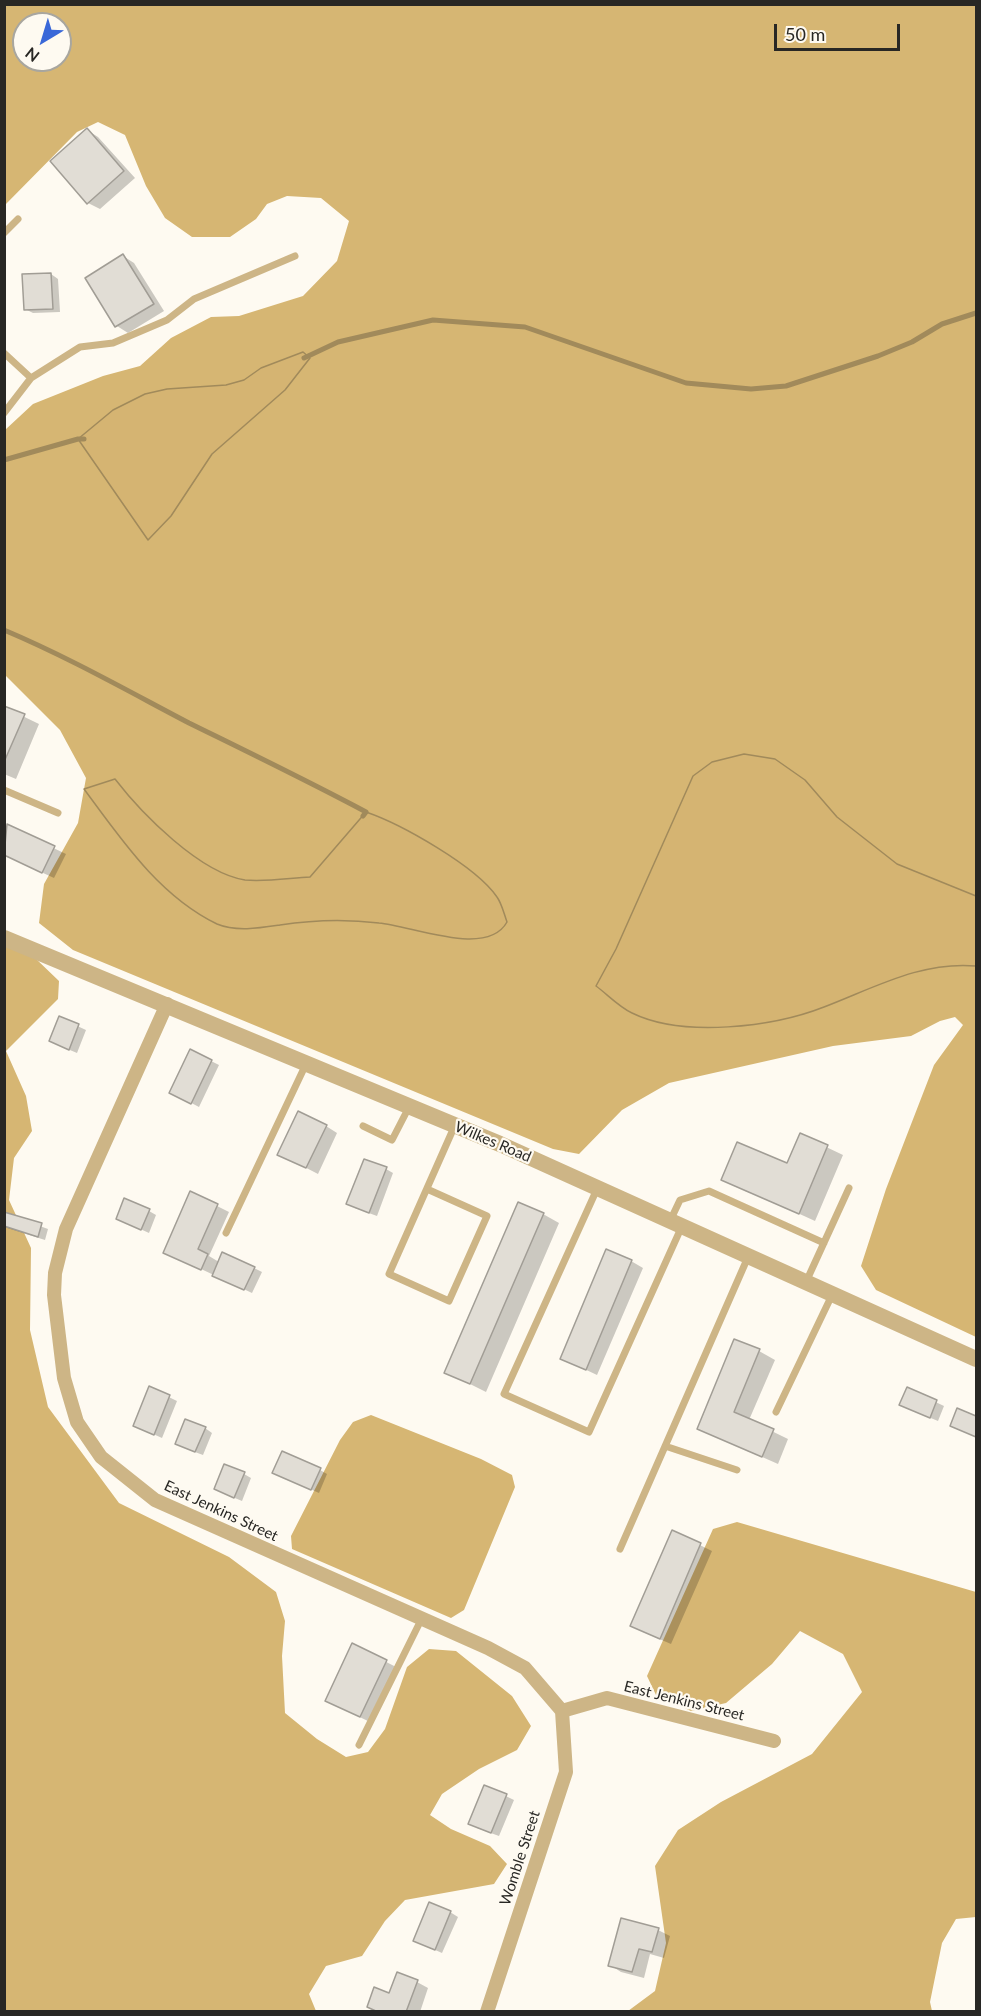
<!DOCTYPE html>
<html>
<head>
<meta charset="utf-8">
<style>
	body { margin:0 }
	#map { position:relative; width:981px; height:2016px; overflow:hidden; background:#fefaf1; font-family:Lato,sans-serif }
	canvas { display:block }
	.frame { position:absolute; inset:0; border:6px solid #282724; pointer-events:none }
	.north { position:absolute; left:12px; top:12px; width:60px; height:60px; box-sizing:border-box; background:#fefaf1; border:2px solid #a8a69f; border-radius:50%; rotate:218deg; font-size:16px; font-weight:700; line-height:24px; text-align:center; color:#282724 }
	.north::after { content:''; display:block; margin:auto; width:21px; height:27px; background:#3a68d8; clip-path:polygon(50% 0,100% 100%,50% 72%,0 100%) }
	.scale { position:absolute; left:774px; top:24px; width:126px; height:27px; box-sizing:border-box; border:3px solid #282724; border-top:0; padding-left:8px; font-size:18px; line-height:21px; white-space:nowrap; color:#282724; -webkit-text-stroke:4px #fefaf1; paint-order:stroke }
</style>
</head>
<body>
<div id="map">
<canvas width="981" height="2016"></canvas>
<div class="frame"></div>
<div class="north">N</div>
<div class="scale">50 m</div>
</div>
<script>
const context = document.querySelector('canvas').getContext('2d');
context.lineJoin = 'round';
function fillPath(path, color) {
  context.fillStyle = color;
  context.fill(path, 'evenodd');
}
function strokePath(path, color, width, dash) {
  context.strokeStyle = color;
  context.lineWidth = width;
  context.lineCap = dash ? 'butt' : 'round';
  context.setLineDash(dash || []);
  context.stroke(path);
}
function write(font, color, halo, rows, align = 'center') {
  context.font = font + ' Lato,sans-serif';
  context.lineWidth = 4.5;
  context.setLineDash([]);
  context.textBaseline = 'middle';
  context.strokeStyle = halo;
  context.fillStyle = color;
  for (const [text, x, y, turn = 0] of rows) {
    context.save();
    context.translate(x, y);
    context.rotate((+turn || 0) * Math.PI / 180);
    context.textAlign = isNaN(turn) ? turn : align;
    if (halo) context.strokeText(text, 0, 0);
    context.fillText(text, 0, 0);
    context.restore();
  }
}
fillPath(new Path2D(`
	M5 5H976V1337L876 1290 861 1266 886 1189 934 1065 963 1025 955 1017 940 1021 911 1036 833 1046 669 1083 622 1110 579 1154 553 1149 73 950 39 923 44 884 78 823 86 778 60 730 5 675V430L33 404 103 376 140 366 171 338 211 317 239 316 303 296 337 261 349 221 321 198 287 196 267 204 256 219 230 237H192L165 218 146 186 125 135 98 122 77 132 5 205ZM24 24H60V60H24Z
	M4 946 34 957 59 981 58 999 6 1051 26 1096 32 1131 14 1158 9 1200 31 1248 30 1330 48 1407 119 1503 229 1557 276 1592 285 1621 282 1656 285 1713 317 1739 346 1757 368 1752 385 1729 407 1667 429 1649 456 1651 512 1696 531 1726 517 1750 479 1769 442 1794 430 1815 451 1829 490 1846 507 1864 494 1884 405 1900 385 1921 362 1956 326 1966 309 1994 316 2011H5Z
	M371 1415 481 1459 512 1475 515 1487 464 1610 451 1618 292 1549 291 1536 340 1440 353 1422Z
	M737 1522 976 1592V1917L956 1919 942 1943 930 2002 932 2011H628L655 1991 666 1943 655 1866 678 1830 721 1802 812 1754 862 1692 843 1654 800 1631 772 1664 726 1703 691 1711 656 1695 647 1676 713 1529Z`), '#d6b673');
const water = new Path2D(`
	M303 352 310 358 285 390 212 454 171 516 148 540 78 439 113 410 145 394 167 389 226 385 244 380 261 368Z
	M744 754 775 759 805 780 837 817 897 864 976 896V966C921 961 874 988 824 1007 773 1027 683 1038 632 1013 619 1007 607 994 596 986L616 949 693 776 712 762Z
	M115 779C142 814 200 873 245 880 266 882 290 878 310 877L366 812C401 824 476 866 497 897 502 904 504 914 507 922 487 958 413 926 379 923 347 919 312 920 280 925 260 928 236 932 217 924 159 896 121 839 84 789Z`);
fillPath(water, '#d5b472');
strokePath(water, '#a18a5b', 1.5);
fillPath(new Path2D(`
	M87 130 98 137 135 178 100 209 88 203Z
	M123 256 134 263 164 311 128 333 117 326 87 278Z
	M51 274 58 279 60 312 33 313 25 309Z
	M4 707 39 724 16 779 4 774Z
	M7 826 66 854 54 878 4 855V831Z
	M60 1018 86 1030 77 1053 58 1045Z
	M191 1051 219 1065 199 1107 178 1096Z
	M326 1126 337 1133 318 1174 291 1160Z
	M801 1135 843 1155 815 1221 723 1179 788 1165Z
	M386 1169 393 1173 377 1216 355 1208Z
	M191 1193 229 1212 209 1256 219 1262 254 1268 262 1272 252 1293 165 1252Z
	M149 1211 156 1215 149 1233 125 1222Z
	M4 1213 48 1229 45 1240 4 1227Z
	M543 1214 559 1223 486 1392 446 1372Z
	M631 1261 643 1268 597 1375 561 1358Z
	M759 1351 775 1360 749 1420 788 1439 778 1464 699 1429Z
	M150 1388 177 1401 162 1438 142 1429Z
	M908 1389 944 1406 938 1421 909 1409Z
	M205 1428 212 1433 203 1455 184 1448Z
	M320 1470 327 1474 319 1493 281 1476Z
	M244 1474 251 1478 242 1501 223 1493Z
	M673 1532 712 1551 671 1644 643 1632Z
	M353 1645 398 1668 372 1723 339 1707Z
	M485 1786 514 1800 499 1836 477 1828Z
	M450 1912 458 1917 442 1953 415 1941Z
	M658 1930 670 1936 664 1958 650 1954 644 1978 621 1972 610 1965Z
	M417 1982 428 1988 420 2012H377L390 1995Z`), '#0003');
strokePath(new Path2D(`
	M304 358 338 342 433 320 525 327 686 383 751 389 786 386 878 356 912 342 942 324 976 313
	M4 460 78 439H84
	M4 630C68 657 128 691 189 723 248 752 308 781 366 812L363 816`), '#a18a5b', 5);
const building = new Path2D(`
	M87 128 124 171 87 204 50 161Z
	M123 254 154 304 115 327 85 278Z
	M51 273 53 309 24 310 22 274Z
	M4 706 25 714 4 762Z
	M7 824 55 846 42 873 4 855Z
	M59 1016 79 1024 69 1050 49 1041Z
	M190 1049 212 1060 191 1104 169 1093Z
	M298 1111 327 1125 306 1168 277 1155Z
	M800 1133 828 1145 799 1214 721 1180 737 1142 787 1163Z
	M364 1159 387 1167 369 1213 346 1204Z
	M190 1191 218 1204 198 1249 208 1254 201 1270 163 1253Z
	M124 1198 150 1209 141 1230 116 1219Z
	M518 1202 544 1213 470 1384 444 1373Z
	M4 1212 42 1223 38 1237 4 1226Z
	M606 1249 632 1260 586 1370 560 1359Z
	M222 1252 255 1267 244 1290 212 1276Z
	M734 1339 760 1349 734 1412 774 1429 762 1457 697 1429Z
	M149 1386 170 1395 154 1435 133 1426Z
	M907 1387 937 1400 930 1418 899 1405Z
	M957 1408 976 1416V1437L950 1426Z
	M185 1419 206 1427 195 1452 175 1444Z
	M282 1451 321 1468 311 1490 272 1473Z
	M224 1464 245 1472 234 1498 214 1489Z
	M672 1530 701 1543 660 1639 630 1626Z
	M352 1643 387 1660 360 1717 325 1701Z
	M484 1785 507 1794 491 1833 468 1824Z
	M429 1902 451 1911 435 1950 413 1941Z
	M621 1918 659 1928 652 1952 639 1949 632 1972 608 1966Z
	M397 1972 418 1980 406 2012H378L367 2007 374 1987 389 1993Z`);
fillPath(building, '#e1ddd5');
strokePath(building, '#a19d95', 1.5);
strokePath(new Path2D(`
	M4 233 18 219
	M4 353 31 378
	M4 413 31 378 80 347 113 343 167 320 194 299 295 256
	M4 790 58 813
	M363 1126 392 1140 409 1107
	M427 1189 487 1216 449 1301 389 1274 455 1125
	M597 1189 504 1394 589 1432 682 1226
	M670 1221 680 1200 709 1191 824 1243
	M226 1233 306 1064
	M806 1282 849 1188
	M776 1412 832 1295
	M665 1446 737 1470
	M620 1549 748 1257
	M359 1745 422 1618`), '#cdb586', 7);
strokePath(new Path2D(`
	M167 1004 66 1229 55 1273 54 1295 64 1378 77 1422 101 1457 155 1500 488 1648 525 1668 562 1711 607 1698 774 1741
	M487 2012 566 1772 562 1711`), '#cdb586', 14);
strokePath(new Path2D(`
	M4 938 500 1144 976 1359`), '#cdb586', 16);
write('15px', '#282724', '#fefaf1', [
	["Wilkes Road",493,1142,23],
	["East Jenkins Street",221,1511,25],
	["East Jenkins Street",684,1701,14],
	["Womble Street",520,1858,-72]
]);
</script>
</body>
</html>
